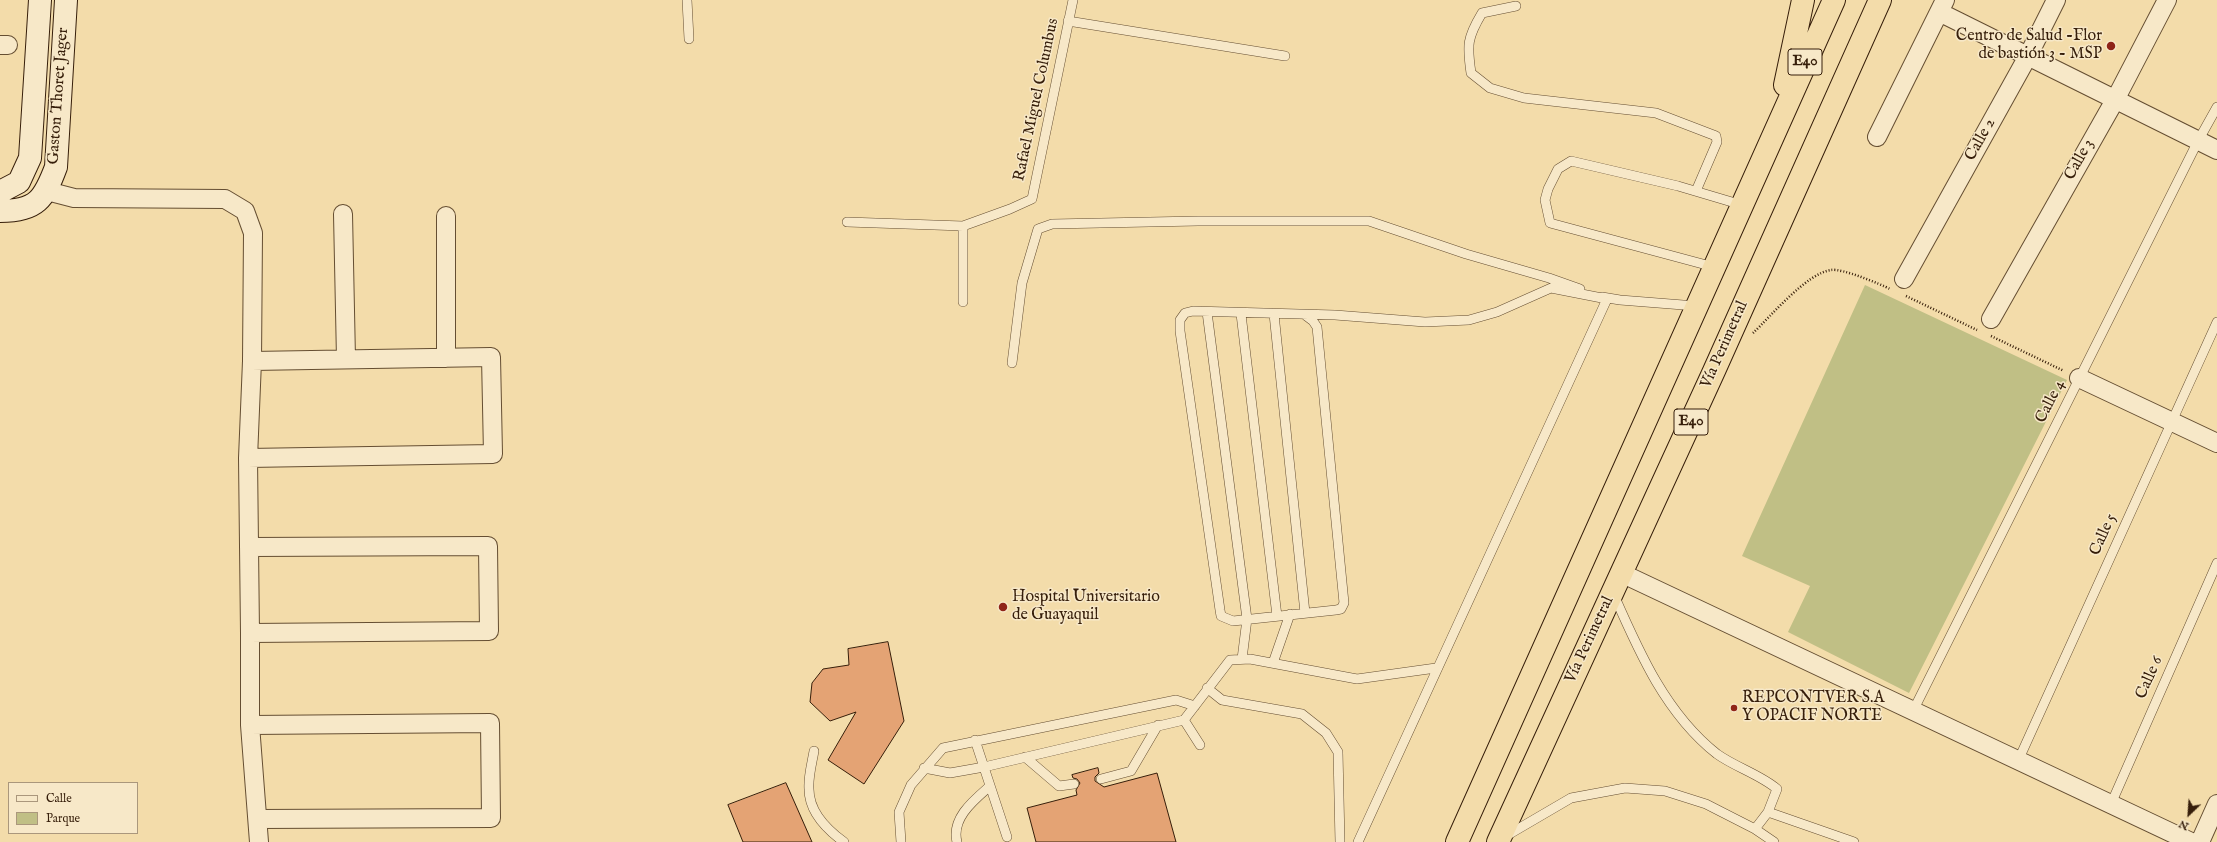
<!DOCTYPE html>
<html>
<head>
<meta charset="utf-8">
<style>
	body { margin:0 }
	#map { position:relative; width:2217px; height:842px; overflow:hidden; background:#f3dcaa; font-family:"IM FELL English",serif }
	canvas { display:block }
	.legend { position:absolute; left:8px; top:782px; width:130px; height:52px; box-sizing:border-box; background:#f7e8c8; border:1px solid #aa977c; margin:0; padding:5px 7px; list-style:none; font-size:12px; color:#361e0a }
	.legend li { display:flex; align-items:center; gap:8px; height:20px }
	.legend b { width:20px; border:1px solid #aa977c }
	.north { position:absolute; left:2169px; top:794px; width:40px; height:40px; -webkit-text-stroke:3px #f7e8c8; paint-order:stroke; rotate:205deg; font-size:11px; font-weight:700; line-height:16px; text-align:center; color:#361e0a }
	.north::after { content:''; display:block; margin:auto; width:14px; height:18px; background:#361e0a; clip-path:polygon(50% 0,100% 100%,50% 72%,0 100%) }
</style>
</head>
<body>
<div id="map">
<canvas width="2217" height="842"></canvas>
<ul class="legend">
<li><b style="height:5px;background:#f7e8c8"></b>Calle</li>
<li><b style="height:11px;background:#c0bf85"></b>Parque</li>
</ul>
<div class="north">N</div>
</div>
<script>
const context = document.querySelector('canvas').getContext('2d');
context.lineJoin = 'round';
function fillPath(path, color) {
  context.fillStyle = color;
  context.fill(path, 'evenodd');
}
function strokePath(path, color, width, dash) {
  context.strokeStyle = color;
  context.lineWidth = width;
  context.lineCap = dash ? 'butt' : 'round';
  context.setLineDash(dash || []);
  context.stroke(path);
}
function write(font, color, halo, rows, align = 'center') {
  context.font = font + ' "IM FELL English",serif';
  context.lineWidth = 3;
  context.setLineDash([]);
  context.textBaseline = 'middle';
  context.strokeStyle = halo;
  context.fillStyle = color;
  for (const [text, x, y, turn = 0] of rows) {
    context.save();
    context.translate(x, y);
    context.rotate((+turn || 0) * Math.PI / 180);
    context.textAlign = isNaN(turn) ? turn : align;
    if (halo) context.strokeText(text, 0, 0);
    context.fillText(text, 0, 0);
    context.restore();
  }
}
fillPath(new Path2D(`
	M1865 285 2067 380 1909 693 1788 632 1810 586 1742 556Z`), '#c0bf85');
const building = new Path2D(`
	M888 642 904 721 864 784 828 760 856 712 830 721 810 702 812 683 823 669 849 665 848 649Z
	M1098 768 1099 773 1095 777V781L1104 787 1157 773 1176 842H1036L1027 808 1077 795 1076 790 1080 783 1077 779 1073 778 1072 775Z
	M786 783 812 842H743L728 805Z`);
fillPath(building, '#e4a374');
strokePath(building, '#361e0a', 1);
const lane = new Path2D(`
	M687 0 689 39
	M1516 6 1482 13C1467 38 1467 45 1471 73L1490 88 1524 98 1656 113 1716 136 1717 142 1696 191
	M1068 21 1285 56
	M847 222 963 226
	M1714 267 1550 223 1545 200 1548 189 1558 169 1571 161 1678 186 1742 205
	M1602 297 1620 300 1696 306
	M963 302V226L1010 209 1032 199 1073 0
	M1207 312 1247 619 1242 659
	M1241 314 1277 616
	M1274 314 1305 613
	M1305 315 1313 321 1317 327 1344 603 1341 609 1336 610 1233 621 1221 616 1220 610 1180 331V320L1185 313 1193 311 1335 315 1425 322 1469 320 1497 312 1551 288 1607 299 1358 842
	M1012 363 1022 283 1038 229 1052 224 1198 221H1369L1466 254 1549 278 1580 289
	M1273 663 1290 614
	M1207 688 1222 700 1302 714 1326 733 1338 752 1340 842
	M1913 711 2198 141 2217 107
	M1184 720 1200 745
	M975 740 1007 837
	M814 751C812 763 808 777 809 789 809 812 826 829 844 842
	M1025 757 1059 786 1074 784
	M2018 761 2217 322
	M924 768 950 773 984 767 1184 720 1230 660 1250 659 1357 679 1436 668
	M1101 779 1131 771 1158 725
	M2111 804 2217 563
	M1768 812 1854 842
	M1755 829 1774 842
	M1506 836 1571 798 1625 788 1665 791 1706 804 1755 829 1768 812 1777 789C1761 775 1735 767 1717 754 1666 714 1639 652 1614 595
	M901 842 899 812 911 785 943 748 1176 700 1195 706
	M957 842C951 818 974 800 990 786`);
const street = new Path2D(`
	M1939 12 2217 150
	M0 45H8
	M1877 137 1945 0
	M47 191 74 198 225 199 245 211 253 233 252 361 248 458 250 633V725L259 842
	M343 214 346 359
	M1904 279 2028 56 2056 0
	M1991 319 2115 100 2167 0
	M446 358V216
	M2079 378 2217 443
	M248 458 493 454 491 357 252 361
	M249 547 488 546 489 631 250 633
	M1621 573 2191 842
	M250 725 490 723 491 818 258 819
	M2200 842 2217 804`);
const secondary = new Path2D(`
	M0 192 19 182 30 158 40 0
	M0 211C37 211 44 199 56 167L66 0`);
const highway = new Path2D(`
	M1785 85 1803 0
	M1457 842 1834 0
	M1498 842 1714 371 1880 0`);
strokePath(lane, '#654e32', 10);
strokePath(street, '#654e32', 20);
strokePath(secondary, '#361e0a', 24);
strokePath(highway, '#361e0a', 24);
strokePath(new Path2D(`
	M1906 296 1977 330
	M1753 333C1771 316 1807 273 1831 270 1842 268 1880 284 1890 289
	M1991 336 2064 371`), '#361e0a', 2.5, [1, 2]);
strokePath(lane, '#f7e8c8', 9);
strokePath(street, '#f7e8c8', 18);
strokePath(secondary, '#f7e8c8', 22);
strokePath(highway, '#f3dcaa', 22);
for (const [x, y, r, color] of [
	[2111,46,5,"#8f2418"],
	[1003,607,5,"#8f2418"],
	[1734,708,4,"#8f2418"]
]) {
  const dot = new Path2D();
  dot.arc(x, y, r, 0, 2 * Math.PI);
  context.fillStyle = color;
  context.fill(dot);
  strokePath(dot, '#f7e8c8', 1.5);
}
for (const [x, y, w] of [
	[1805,62,34],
	[1691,422,34]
]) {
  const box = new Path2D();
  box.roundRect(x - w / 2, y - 13, w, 26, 3);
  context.fillStyle = '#f7e8c8';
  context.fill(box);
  strokePath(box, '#361e0a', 1);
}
write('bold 15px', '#361e0a', null, [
	["E40",1805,62],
	["E40",1691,422]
]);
write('16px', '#361e0a', '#f7e8c8', [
	["Centro de Salud -Flor",2102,37,"right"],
	["de bastión 3 - MSP",2102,55,"right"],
	["Hospital Universitario",1012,598],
	["de Guayaquil",1012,616],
	["REPCONTVER S.A",1742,699],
	["Y OPACIF NORTE",1742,717]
], 'left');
write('16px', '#361e0a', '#f7e8c8', [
	["Gaston Thoret Jager",59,96,-86],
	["Rafael Miguel Columbus",1037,100,-78],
	["Calle 2",1981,140,-61],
	["Calle 3",2080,160,-61],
	["Vía Perimetral",1725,345,-66],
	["Calle 4",2051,402,-63],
	["Calle 5",2104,535,-66],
	["Vía Perimetral",1590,640,-65],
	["Calle 6",2150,678,-66]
]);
</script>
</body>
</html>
